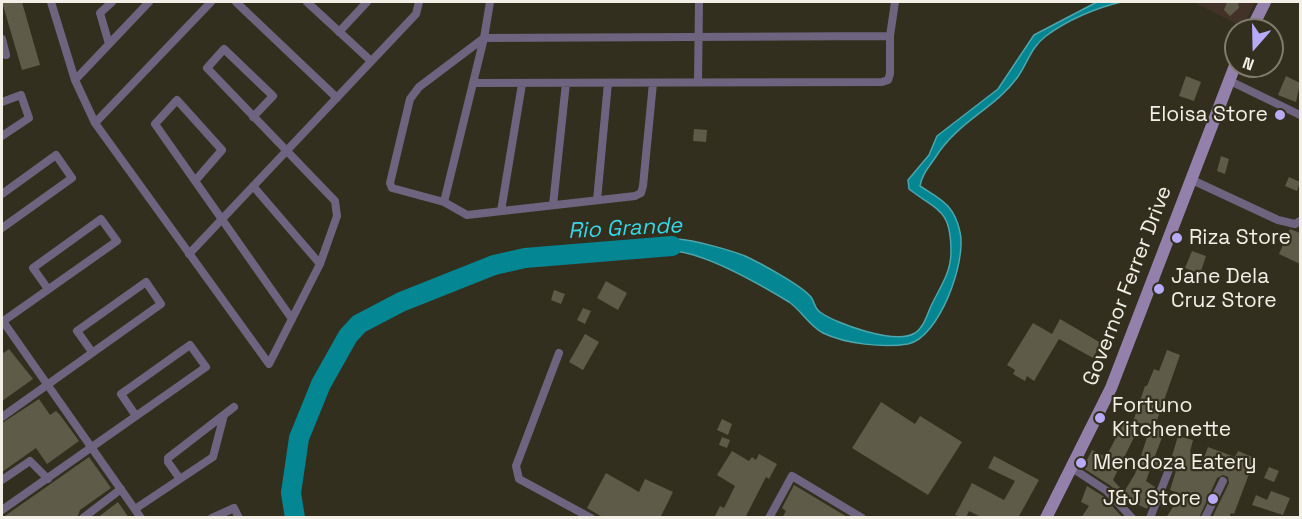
<!DOCTYPE html>
<html>
<head>
<meta charset="utf-8">
<style>
	body { margin:0 }
	#map { position:relative; width:1302px; height:519px; overflow:hidden; background:#322f1e; font-family:"Space Grotesk",sans-serif }
	canvas { display:block }
	.frame { position:absolute; inset:0; border:3px solid #f2f0e6; pointer-events:none }
	.north { position:absolute; left:1224px; top:18px; width:60px; height:60px; box-sizing:border-box; background:#322f1e; border:2px solid #7f7c6e; border-radius:50%; rotate:200deg; font-size:16px; font-weight:700; line-height:24px; text-align:center; color:#f2f0e6 }
	.north::after { content:''; display:block; margin:auto; width:21px; height:27px; background:#b7abf7; clip-path:polygon(50% 0,100% 100%,50% 72%,0 100%) }
</style>
</head>
<body>
<div id="map">
<canvas width="1302" height="519"></canvas>
<div class="frame"></div>
<div class="north">N</div>
</div>
<script>
const context = document.querySelector('canvas').getContext('2d');
context.lineJoin = 'round';
function fillPath(path, color) {
  context.fillStyle = color;
  context.fill(path, 'evenodd');
}
function strokePath(path, color, width, dash) {
  context.strokeStyle = color;
  context.lineWidth = width;
  context.lineCap = dash ? 'butt' : 'round';
  context.setLineDash(dash || []);
  context.stroke(path);
}
function write(font, color, halo, rows, align = 'center') {
  context.font = font + ' "Space Grotesk",sans-serif';
  context.lineWidth = 4.5;
  context.setLineDash([]);
  context.textBaseline = 'middle';
  context.strokeStyle = halo;
  context.fillStyle = color;
  for (const [text, x, y, turn = 0] of rows) {
    context.save();
    context.translate(x, y);
    context.rotate((+turn || 0) * Math.PI / 180);
    context.textAlign = isNaN(turn) ? turn : align;
    if (halo) context.strokeText(text, 0, 0);
    context.fillText(text, 0, 0);
    context.restore();
  }
}
fillPath(new Path2D(`
	M1193 2H1255L1243 27Z`), '#433227');
const water = new Path2D(`
	M1097 2H1121C1096 8 1067 20 1046 36 1030 48 1028 63 1017 78 994 109 957 122 935 158 929 167 922 174 920 186 940 199 954 204 960 232 967 261 939 338 908 344 883 348 846 344 823 333 809 326 801 310 789 302 761 285 705 253 673 251 664 250 655 253 646 254L647 240C657 240 668 238 678 239 694 240 730 250 745 256 760 263 801 285 811 297 815 302 814 308 820 312 836 324 896 345 915 333 924 327 927 315 931 306 940 287 951 273 951 252 951 208 937 211 909 189L908 180 929 155 937 136 998 89 1034 35Z`);
fillPath(water, '#058793');
strokePath(water, '#4ca6ac', 1.5);
strokePath(new Path2D(`
	M295 518 291 493 299 438 321 384 348 336 359 324 401 302 494 265 525 258 672 246`), '#058793', 20);
fillPath(new Path2D(`
	M2 2H22L40 65 22 70Z
	M1227 2H1238L1239 8 1230 16 1224 10Z
	M1186 76 1201 82 1194 101 1179 96Z
	M1286 76 1300 83 1296 102 1278 95Z
	M694 129 707 130 706 142 693 141Z
	M1221 156 1229 159 1225 174 1217 171Z
	M1289 177 1300 182 1297 191 1285 186Z
	M1290 229 1300 233V264L1279 254Z
	M1192 251 1206 256 1200 274 1185 268Z
	M606 281 627 293 618 310 597 298Z
	M554 290 565 294 561 304 551 300Z
	M583 308 591 311 585 324 577 320Z
	M1060 319 1101 343 1093 358 1059 339 1034 381 1027 376 1025 381 1013 374 1015 370 1007 365 1033 323 1052 334Z
	M585 334 599 342 583 370 569 362Z
	M9 349 33 379 2 401V354Z
	M1167 350 1180 355 1156 423 1166 427 1155 456 1166 460 1162 471 1151 467 1146 481 1155 487 1147 509 1131 501 1128 504 1111 486 1083 468 1092 450 1106 457 1124 422 1132 425 1145 386H1147L1154 369 1159 371ZM1141 423 1150 428 1135 474 1124 492 1113 480Z
	M39 399 50 415 56 411 60 415 79 441 47 464 36 448 2 472V423Z
	M881 402 915 424 920 416 962 442 928 495 852 448Z
	M722 419 732 424 728 435 717 430Z
	M1178 436 1193 440 1190 452 1204 458 1208 447 1235 457 1238 451 1255 458 1234 514 1231 513 1229 518H1212L1229 483 1228 477 1223 475 1217 478 1199 518H1166L1181 494 1170 490 1178 464 1177 459 1172 456Z
	M722 437 730 440 727 448 719 445Z
	M732 451 749 461 752 457 756 460 759 454 777 464 769 479 766 477 745 518H714L720 506 724 508 735 486 717 475Z
	M994 456 1039 480 1018 518H983L969 511 966 518 955 515 972 483 1004 500 1015 481 988 468Z
	M89 457 111 488 80 510 77 518H2Z
	M1269 467 1279 471 1274 482 1264 478Z
	M606 473 639 492 645 479 673 492 660 518H604L587 508Z
	M794 485 849 518H782L786 511 782 508Z
	M1087 486 1103 496 1123 518H1081L1089 506 1081 502Z
	M1271 491 1290 498 1283 515 1252 505 1256 495 1267 500Z
	M118 502 129 518H97Z`), '#5e5b49');
strokePath(new Path2D(`
	M51 2 75 80 95 123 269 364 320 264 337 216 335 201 207 68 224 49 273 96 253 117
	M236 2 337 98
	M307 2 371 61
	M339 32 367 2
	M2 39 6 55
	M109 44 100 13 112 2
	M75 80 149 2
	M1228 80 1300 115
	M698 82 699 2
	M473 83 882 82 888 80 890 74V36L895 2
	M653 83 643 186 641 193 635 196 467 215 444 202 392 188 390 183 410 99 419 87 484 38 890 36
	M2 102 21 95 29 118 2 136
	M95 123 211 2
	M1190 179 1278 220 1295 224 1300 221
	M195 181 222 150 177 100 155 124 292 319
	M253 186 320 264
	M2 194 56 155 72 178 2 228
	M597 200 608 83
	M444 202 484 38 490 2
	M553 205 566 83
	M501 211 522 84
	M189 254 416 14 419 2
	M2 320 141 518
	M2 322 117 241 101 219 33 268 48 289
	M559 353 516 466 519 479 591 518
	M2 417 161 304 146 282 77 331 92 352
	M1072 468 1107 491 1132 518
	M180 479 168 462V458L234 407
	M2 480 30 461 48 479
	M135 509 213 457 224 415
	M2 510 206 367 190 345 121 394 136 416
	M83 518 121 489
	M212 518 234 508 239 518
	M769 518 792 476 862 518
	M1150 518 1172 462
	M1205 518 1223 481`), '#6f647f', 8);
strokePath(new Path2D(`
	M1251 30 1265 2
	M1046 518 1111 388 1236 63`), '#9381ac', 12);
for (const [x, y, r, color] of [
	[1280,115,6,"#b7abf7"],
	[1177,238,6,"#b7abf7"],
	[1159,289,6,"#b7abf7"],
	[1100,418,6,"#b7abf7"],
	[1081,463,6,"#b7abf7"],
	[1213,499,6,"#b7abf7"]
]) {
  const dot = new Path2D();
  dot.arc(x, y, r, 0, 2 * Math.PI);
  context.fillStyle = color;
  context.fill(dot);
  strokePath(dot, '#322f1e', 2);
}
write('21px', '#f2f0e6', '#322f1e', [
	["Eloisa Store",1268,115,"right"],
	["Riza Store",1189,238],
	["Jane Dela",1171,277],
	["Cruz Store",1171,301],
	["Fortuno",1112,406],
	["Kitchenette",1112,430],
	["Mendoza Eatery",1093,463],
	["J&J Store",1201,499,"right"]
], 'left');
write('21px', '#f2f0e6', '#322f1e', [
	["Governor Ferrer Drive",1128,286,-69]
]);
write('italic 22px', '#38d7e7', '#322f1e', [
	["Rio Grande",625,229,-3]
]);
</script>
</body>
</html>
